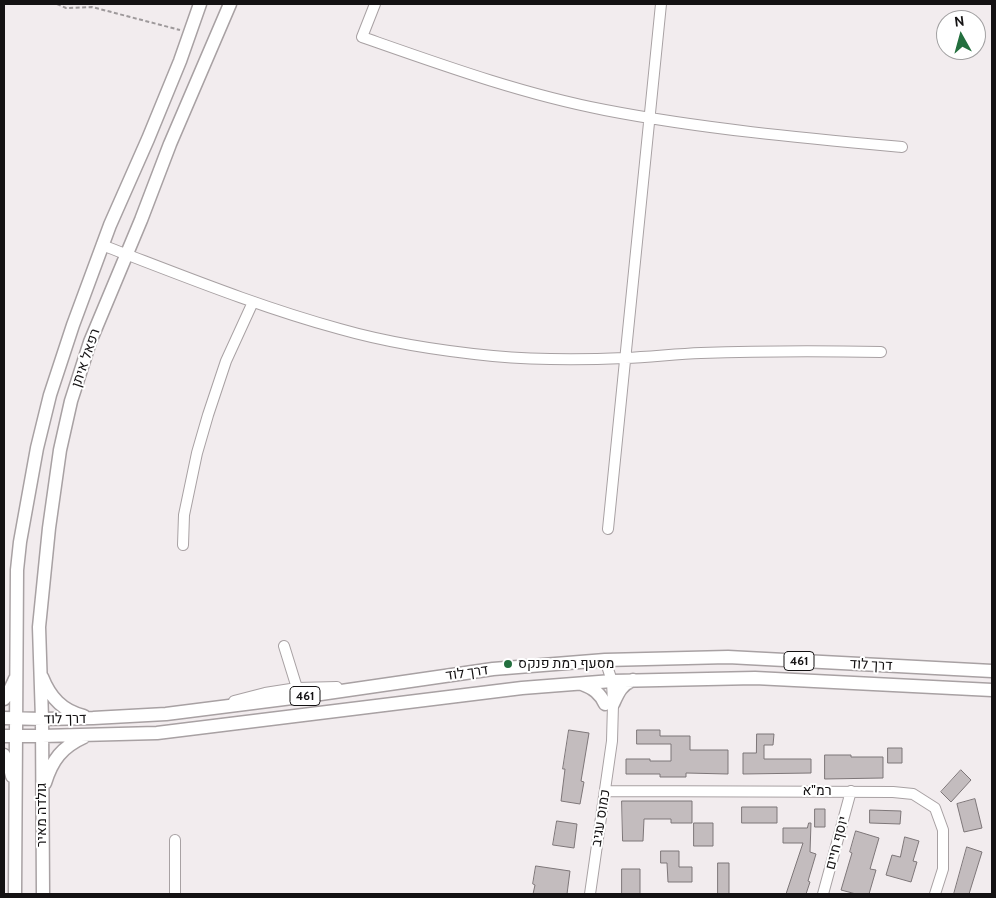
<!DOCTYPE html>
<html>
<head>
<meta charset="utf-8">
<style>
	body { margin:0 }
	#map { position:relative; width:996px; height:898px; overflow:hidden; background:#f2ecee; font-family:Cabin,sans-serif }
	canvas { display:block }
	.frame { position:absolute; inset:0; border:5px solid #141213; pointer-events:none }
	.north { position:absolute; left:936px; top:10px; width:50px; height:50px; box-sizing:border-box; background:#fff; border:1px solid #a1a0a1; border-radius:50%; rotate:353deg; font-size:14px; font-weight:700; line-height:20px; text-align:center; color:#141213 }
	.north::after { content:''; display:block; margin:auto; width:18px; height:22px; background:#236f3e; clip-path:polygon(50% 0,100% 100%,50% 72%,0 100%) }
</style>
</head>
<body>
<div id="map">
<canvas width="996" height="898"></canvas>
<div class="frame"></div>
<div class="north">N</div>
</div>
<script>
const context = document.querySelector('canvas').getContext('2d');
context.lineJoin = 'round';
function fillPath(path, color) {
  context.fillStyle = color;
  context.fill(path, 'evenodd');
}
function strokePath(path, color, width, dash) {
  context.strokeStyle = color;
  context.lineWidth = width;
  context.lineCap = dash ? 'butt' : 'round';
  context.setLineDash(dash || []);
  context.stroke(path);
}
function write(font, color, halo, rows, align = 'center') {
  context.font = font + ' Cabin,Heebo,sans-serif';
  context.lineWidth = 4;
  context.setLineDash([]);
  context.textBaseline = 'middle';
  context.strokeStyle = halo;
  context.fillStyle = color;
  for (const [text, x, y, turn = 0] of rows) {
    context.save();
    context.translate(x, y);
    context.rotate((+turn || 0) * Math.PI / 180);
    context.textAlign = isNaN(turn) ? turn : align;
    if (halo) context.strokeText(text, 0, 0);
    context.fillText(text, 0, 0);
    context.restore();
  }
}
const building = new Path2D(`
	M569 730 589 733 581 781 584 782 580 804 561 801 565 769H563Z
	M637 730H660V736H690V750H728V774L686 773V777H660V774H626V759H650V761H671V744H637Z
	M757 734H774L773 745H764V759H811V773L743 774V753H756Z
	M888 748H902V763H888Z
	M825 755H851V757H883V778L825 779Z
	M961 770 971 780 951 802 941 792Z
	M975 799 982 828 964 832 957 804Z
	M622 801H692V823H671V819H644L643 841H623Z
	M742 807H777V823H742Z
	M815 809H825V827H815Z
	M870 810 901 811 900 824 870 823Z
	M557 821 577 824 574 848 553 845Z
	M694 823H713V846H694Z
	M809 823H811L810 852 816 854 808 881 810 882 806 894H786L803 843H783V828H807Z
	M856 831 879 838 870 869 876 870 869 894H856L841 890 852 853 850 852Z
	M905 837 919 841 913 861 917 862 911 882 886 875 892 855 900 857Z
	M967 847 982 852 969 894H954Z
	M661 851H679V867H692V882H668L667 863H661Z
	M718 863H729V894H718Z
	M536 866 570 871 567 894H533L535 885 533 884Z
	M622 869H640V894H622Z`);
fillPath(building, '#c3bcbe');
strokePath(building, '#7d7678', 1);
const minor = new Path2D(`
	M375 4 362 37C442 65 522 94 605 110 703 129 803 138 902 147
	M102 245C181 275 259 307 340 329 389 343 442 351 493 356 537 360 581 360 625 358 650 357 676 354 701 353 761 351 821 351 881 352
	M608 529 661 4
	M183 545 184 515 197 453 208 415 226 361 253 302
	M284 646 297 688 337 687
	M234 701 265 693 297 688
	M606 791 893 792 913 794 935 808 943 830V869L935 894
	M175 840V894
	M590 894 612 741 613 704 612 681 605 660
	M823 894 851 791`);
const major = new Path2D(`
	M42 677C50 697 62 711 84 716
	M582 684C593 688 600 693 605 704
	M4 699 8 694 15 679
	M613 704C618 693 621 685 633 680
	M4 718 42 719 93 718 166 714 300 697 493 669 605 660 728 657 992 671
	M4 736H42L157 733 522 688 612 681 755 678 992 690
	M4 755 10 768 12 776
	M45 783C52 760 62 747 84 737
	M15 894 17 570 20 542 37 448 50 395 73 325 110 225 148 139 180 61 200 4
	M43 894 42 719 39 627 49 528 60 450 71 401 90 342 141 220 170 144 230 4`);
strokePath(minor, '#a8a1a3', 12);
strokePath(major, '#a8a1a3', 15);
strokePath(new Path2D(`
	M57 4 66 8 92 7 180 30`), '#9e999b', 2, [4, 2.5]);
strokePath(minor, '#fff', 10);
strokePath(major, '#fff', 12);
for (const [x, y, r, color] of [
	[508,664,5,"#236f3e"]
]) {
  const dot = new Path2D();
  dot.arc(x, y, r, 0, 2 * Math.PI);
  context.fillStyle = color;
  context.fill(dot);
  strokePath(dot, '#fff', 2);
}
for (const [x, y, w] of [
	[799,661,30],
	[305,696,30]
]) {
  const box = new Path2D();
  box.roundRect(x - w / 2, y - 9.5, w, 19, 4);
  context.fillStyle = '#fff';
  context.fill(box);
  strokePath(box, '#141213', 1);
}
write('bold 12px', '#141213', null, [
	["461",799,661],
	["461",305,696]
]);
write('14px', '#141213', '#fff', [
	["רפאל איתן",86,358,-71],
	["דרך לוד",871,665,3],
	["דרך לוד",467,673,-8],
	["דרך לוד",65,719,-1],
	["רמ\"א",817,791],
	["גולדה מאיר",42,815,-90],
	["כמוס עגיב",601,818,-81],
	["יוסף חיים",837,843,-75]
]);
write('14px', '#141213', '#fff', [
	["מסעף רמת פנקס",518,664]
], 'left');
</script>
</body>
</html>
